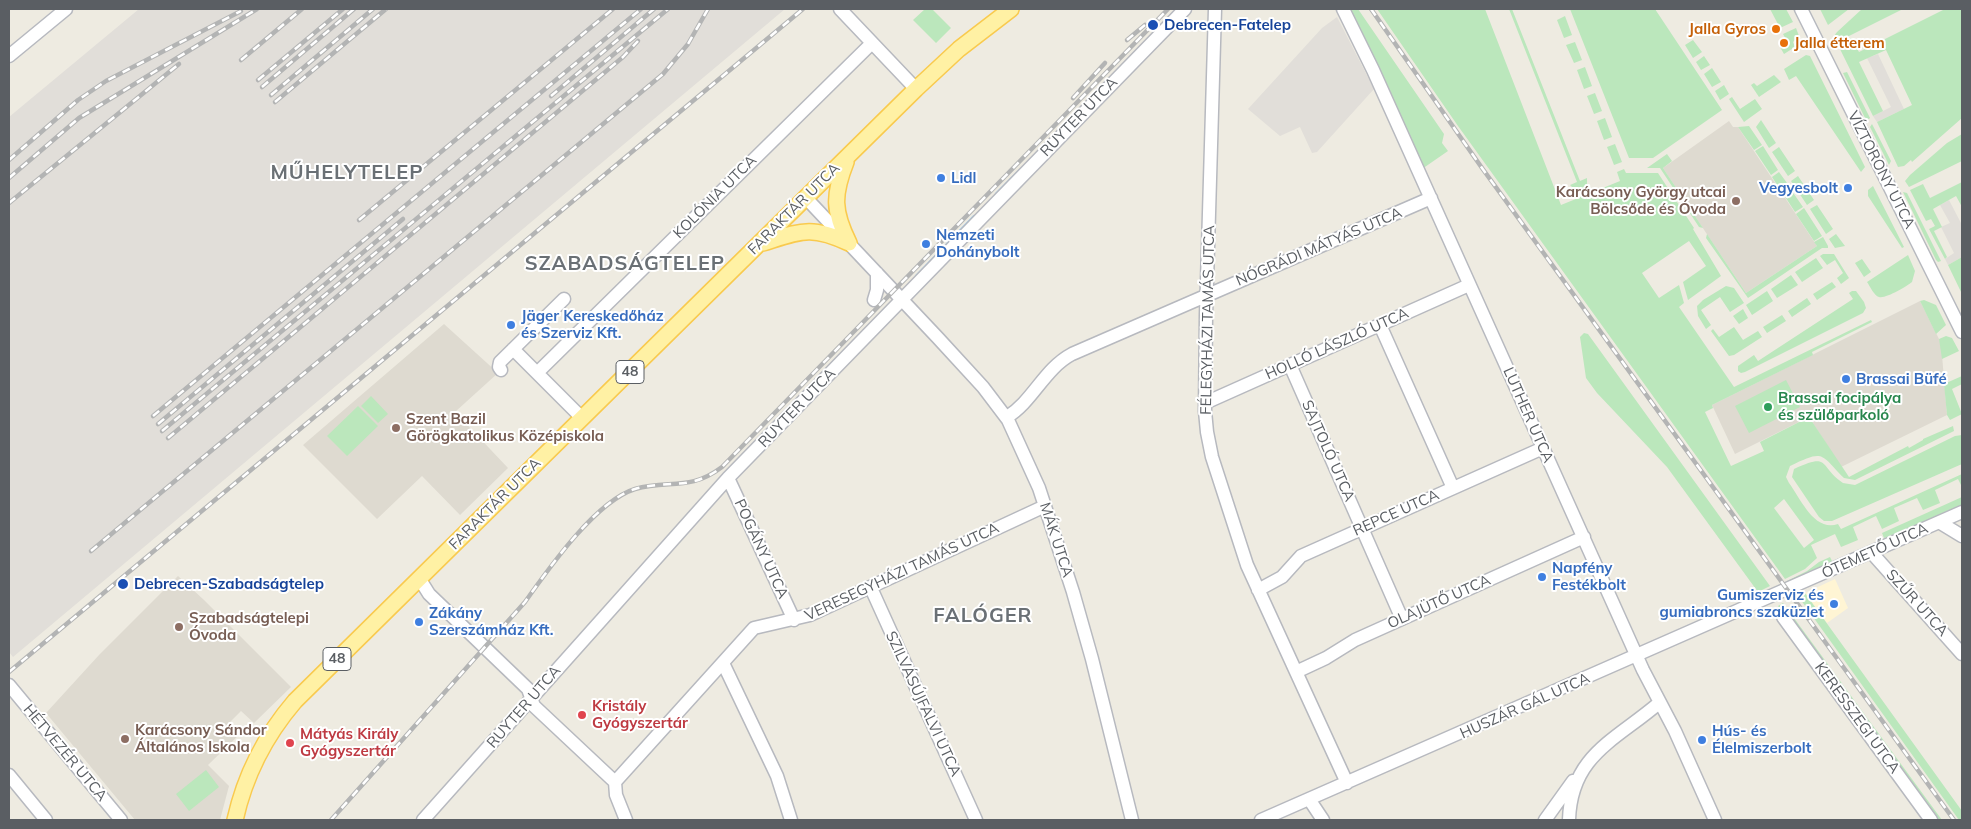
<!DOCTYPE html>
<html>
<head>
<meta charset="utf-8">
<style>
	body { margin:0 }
	#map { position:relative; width:1971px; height:829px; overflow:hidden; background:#eeebe1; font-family:Mulish,sans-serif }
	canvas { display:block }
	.frame { position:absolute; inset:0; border:10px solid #5a5e63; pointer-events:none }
</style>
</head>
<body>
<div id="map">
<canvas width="1971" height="829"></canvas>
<div class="frame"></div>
</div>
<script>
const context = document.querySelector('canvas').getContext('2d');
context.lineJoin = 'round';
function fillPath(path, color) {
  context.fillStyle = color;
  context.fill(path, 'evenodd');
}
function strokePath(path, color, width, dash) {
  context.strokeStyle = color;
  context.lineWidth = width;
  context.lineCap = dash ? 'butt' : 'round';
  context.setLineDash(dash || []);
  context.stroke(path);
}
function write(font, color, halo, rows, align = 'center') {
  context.font = font + ' Mulish,sans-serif';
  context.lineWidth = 4;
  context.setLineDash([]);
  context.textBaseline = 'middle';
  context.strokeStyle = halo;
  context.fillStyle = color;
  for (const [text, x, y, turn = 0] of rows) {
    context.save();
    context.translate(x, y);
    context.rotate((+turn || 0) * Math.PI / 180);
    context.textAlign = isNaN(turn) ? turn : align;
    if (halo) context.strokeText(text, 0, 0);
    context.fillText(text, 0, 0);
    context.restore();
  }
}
fillPath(new Path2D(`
	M1835 579 1848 608 1827 623 1805 593Z`), '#fff5d4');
fillPath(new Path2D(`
	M139 9H785L13 657 9 652V117Z
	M1337 17 1374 89 1317 152 1312 153 1300 127 1280 136 1248 109 1322 28Z
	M1878 54 1904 109 1877 122 1873 116 1891 107 1867 58Z
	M1949 200 1962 225V257L1948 265 1945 259 1954 253 1941 227 1950 223 1940 205Z`), '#e1ded9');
fillPath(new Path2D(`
	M1729 121 1733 127H1738L1817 246 1746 293 1663 168Z
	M1920 301 1941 343 1947 415 1841 467 1809 417 1735 454 1712 405Z
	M444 324 498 373 455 412 508 468 460 515 422 476 377 519 303 445Z
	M178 576 204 600 291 687 254 723 241 711 230 722 241 733 208 765 229 786 220 820H135L46 713 99 655Z`), '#dedad0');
fillPath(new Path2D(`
	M925 9H932L951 28 936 43 913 20Z
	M1347 9H1358L1444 134 1442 143 1448 151 1422 169Z
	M1377 9H1485L1561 205 1620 181 1617 172 1624 169 1626 173H1658L1694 228 1693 229 1721 276 1688 300 1683 282 1706 266 1689 241 1642 273 1659 298 1679 285 1684 303 1679 307 1734 387 1871 320 1872 322 1812 352 1813 355 1712 405 1713 408 1705 412 1731 466 1764 451 1760 442 1809 417 1849 477 1908 446 1909 448 1923 440V439L1953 426 1954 431 1855 480 1844 478C1820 454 1825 449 1790 466L1786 477 1789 483C1801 499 1814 532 1838 524L1841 529 1962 474V487L1958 479 1935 490 1940 503 1923 510 1917 498 1894 508 1899 521 1882 529 1876 516 1853 527 1858 540 1841 547 1835 534 1811 545 1817 558 1805 569 1785 579 1458 126ZM1784 499 1814 540 1804 548 1774 508Z
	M1509 9H1512L1580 181 1587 178V185L1581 190H1575L1570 185 1577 182Z
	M1570 9H1655L1722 110 1653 158H1629Z
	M1770 9H1786L1793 22 1780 28Z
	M1820 9H1849L1828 25Z
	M1862 9H1903L1837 42 1834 36 1837 32Z
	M1945 9H1962V118L1912 162 1911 160 1904 166 1898 167 1877 122 1912 105 1886 50 1859 62 1883 111 1873 116 1838 45 1851 38 1859 52Z
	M1565 16 1572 35 1564 38 1557 20Z
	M1796 28 1799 36 1793 42 1795 47 1784 54 1780 47 1788 43 1783 34Z
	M1693 40 1702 52 1693 58 1685 45Z
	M1575 42 1582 60 1574 63 1566 45Z
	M1806 55 1810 56 1865 167 1861 172 1796 76 1789 80 1784 69Z
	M1704 56 1710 65 1701 70 1696 62Z
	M1585 67 1592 86 1584 89 1577 70Z
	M1712 68 1721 82 1712 87 1704 74Z
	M1847 72 1870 118 1869 119 1865 118 1843 73Z
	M1774 75 1781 82 1759 97 1751 85 1754 83 1757 86Z
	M1724 85 1729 94 1720 100 1715 91Z
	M1595 93 1602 111 1594 114 1587 96Z
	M1732 97 1740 109 1755 99 1762 109 1744 122 1729 99Z
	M1605 118 1612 137 1604 140 1597 121Z
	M1761 120 1776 143 1769 148 1756 127Z
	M1872 124 1891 161 1889 165 1870 127Z
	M1749 126 1762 145 1754 150 1738 127Z
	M1962 134V161L1909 187 1905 181 1910 175 1947 143Z
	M1615 144 1622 162 1614 165 1607 147Z
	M1763 146 1778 170 1771 175 1755 151Z
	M1779 147 1795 171 1788 176 1772 152Z
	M1667 154 1672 161 1663 168 1703 228 1699 227 1660 168H1647Z
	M1779 172 1787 183 1779 188 1772 177Z
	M1798 176 1814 200 1807 205 1791 181Z
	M1962 182V207L1956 196 1933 209 1942 227 1934 231 1947 257 1945 259 1929 229 1935 226 1931 219 1926 221 1910 190 1923 184 1930 198Z
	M1787 184 1803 207 1795 212 1780 189Z
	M1873 186 1904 247 1902 248 1868 196V190Z
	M1903 192 1907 193 1941 261 1938 262 1936 260Z
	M1817 205 1833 229 1826 234 1810 209Z
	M1804 208 1822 236 1814 241 1796 214Z
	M1707 234 1746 293 1817 246 1814 242 1823 237 1828 246V248H1822L1748 298 1706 238Z
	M1836 234 1845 246 1835 248 1829 239Z
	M1823 254H1834L1849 278 1841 284 1837 278 1843 273 1835 260 1827 265 1820 256Z
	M1908 255 1915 271 1912 282C1907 286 1886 299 1879 297 1874 296 1870 286 1867 282Z
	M1962 257V294L1948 265Z
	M1816 258 1823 268 1802 282 1795 272Z
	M1862 259 1871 272 1864 277 1855 263Z
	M1791 275 1798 285 1777 298 1771 289Z
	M1832 282 1836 287 1817 300 1813 294Z
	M1726 286 1734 288 1744 303 1730 312 1720 297 1701 310 1711 325 1706 329 1698 316 1697 306 1703 300Z
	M1767 291 1773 301 1752 315 1746 305Z
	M1852 291H1856L1864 302 1866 308 1863 313 1745 372 1741 373 1738 371V366L1754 355 1758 361 1853 299 1849 293Z
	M1807 298 1811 304 1792 317 1788 311Z
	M1924 300 1936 305 1946 325 1936 334 1920 301Z
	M1743 309 1748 318 1739 324 1733 316Z
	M1782 315 1786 321 1767 333 1763 327Z
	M1734 327 1743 340 1758 331 1762 337 1734 355 1729 356 1711 331 1713 329 1719 337Z
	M1584 333 1588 334 1770 586 1758 592 1667 467 1597 393 1586 378 1580 337Z
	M1946 336 1952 338 1959 351 1942 359 1939 339Z
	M1962 376V384L1952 389 1962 414 1950 420 1947 415 1944 384Z
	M1786 380 1800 407 1749 433 1735 406Z
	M371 396 388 414 378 423 361 406Z
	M358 406 378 426 347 456 327 436Z
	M1962 435V464L1832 521H1824L1819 517 1792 477 1794 469C1831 452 1818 466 1843 483L1855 485 1955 436Z
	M1962 497V507L1902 533 1884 538 1882 533Z
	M1830 557 1832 561 1819 570 1789 584 1787 581 1807 571 1819 562Z
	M1805 593 1962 811V820H1959L1798 596Z
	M1783 603 1942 820H1935L1778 606Z
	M206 770 219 787 189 811 176 794Z`), '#bbe7bc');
strokePath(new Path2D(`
	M996 194 1020 170
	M916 276 974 216`), '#9fd5ff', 2.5);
const minor = new Path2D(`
	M840 9 916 89
	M1215 9 1206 315 1205 411 1207 432 1212 457 1247 565 1347 783
	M1343 9 1373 70 1643 670 1675 731 1715 820
	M1801 9 1962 332
	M9 56 66 9
	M806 198 938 338 983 387 1008 420 1039 488 1073 592 1092 659 1132 820
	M874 300 877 290V273
	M1380 325 1453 488
	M513 349 582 418
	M1290 365 1402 619
	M501 370 499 367 500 362 564 299
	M537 373 872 43
	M1205 403 1469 285
	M1007 417C1033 401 1044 369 1072 354L1431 198
	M728 478 794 620
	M1939 522 1962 536
	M1871 552 1962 654
	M419 578 429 594 528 689 534 706 615 782 616 795 626 820
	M871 588 976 820
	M1258 590 1282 577 1301 556 1543 448
	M1783 617 1931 820
	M723 663 777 776 791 820
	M1296 672 1326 658 1355 640 1584 537
	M9 685 121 820
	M9 775 46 820
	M615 782 754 628 810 615 1045 506
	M1309 799 1323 820
	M423 820 728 478 1185 9
	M1261 820 1962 512
	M1545 820 1573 781
	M1569 820C1571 755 1616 740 1659 703`);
const major = new Path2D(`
	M846 162C833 195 833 211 849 243
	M763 243C801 231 811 225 849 243
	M235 820C245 775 265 736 295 701L916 89 959 49 1011 9`);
strokePath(minor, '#b7b9bf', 15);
strokePath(major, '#f9ca4e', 18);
strokePath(minor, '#fff', 12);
strokePath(major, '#fff1a4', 15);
const rail = new Path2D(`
	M1371 9 1482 168 1954 820
	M1127 40 1145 25
	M241 60 302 9
	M258 80 343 9
	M262 87 354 9
	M271 95 373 9
	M551 96 654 9
	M1073 98 1105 63
	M275 102 386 9
	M9 160 78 100 106 81 241 11
	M9 178 79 118 257 9
	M9 203 179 64
	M359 220 613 9
	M153 416 641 9
	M158 424 403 219
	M162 431 668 9
	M168 438 623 57 638 41
	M91 551 663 74 688 44 708 9
	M9 672 803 9
	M331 820 525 602C549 568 596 501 635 489 669 479 689 492 722 467L1168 9`);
strokePath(rail, '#b3b4b4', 4.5);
strokePath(rail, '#fff', 2.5, [8]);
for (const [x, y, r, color] of [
	[1153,25,6,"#1a4fb4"],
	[1776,29,5,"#e8710a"],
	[1784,43,5,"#e8710a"],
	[941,178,5,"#3f7fe0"],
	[1848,188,5,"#3f7fe0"],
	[1736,201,5,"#8d6e63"],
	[926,244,5,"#3f7fe0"],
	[511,325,5,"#3f7fe0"],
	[1846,379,5,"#3f7fe0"],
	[1768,407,5,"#2e9e5b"],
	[396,428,5,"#8d6e63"],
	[1542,577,5,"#3f7fe0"],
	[123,584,6,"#1a4fb4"],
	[1834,604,5,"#3f7fe0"],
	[419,622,5,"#3f7fe0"],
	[179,627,5,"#8d6e63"],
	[582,715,5,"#e0444e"],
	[125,739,5,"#8d6e63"],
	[1702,740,5,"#3f7fe0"],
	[290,743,5,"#e0444e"]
]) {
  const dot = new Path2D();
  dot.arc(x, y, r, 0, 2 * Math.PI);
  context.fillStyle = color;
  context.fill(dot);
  strokePath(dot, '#fff', 2);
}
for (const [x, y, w] of [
	[630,372,28],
	[337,659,28]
]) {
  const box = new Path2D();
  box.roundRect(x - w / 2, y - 11.5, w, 23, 4);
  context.fillStyle = '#fff';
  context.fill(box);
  strokePath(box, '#5a5e63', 1);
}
write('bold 14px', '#5a5e63', null, [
	["48",630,372],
	["48",337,659]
]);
write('bold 15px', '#164399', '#fff', [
	["Debrecen-Fatelep",1164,25],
	["Debrecen-Szabadságtelep",134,584]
], 'left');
write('bold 15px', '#c56008', '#fff', [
	["Jalla Gyros",1766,29],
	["Jalla étterem",1794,43,"left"]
], 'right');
write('15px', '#5a5e63', '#fff', [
	["RUYTER UTCA",1079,117,-46],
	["VÍZTORONY UTCA",1881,170,63],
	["KOLÓNIA UTCA",715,197,-45],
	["FARAKTÁR UTCA",794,209,-45],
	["NÓGRÁDI MÁTYÁS UTCA",1319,247,-23],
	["FÉLEGYHÁZI TAMÁS UTCA",1208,320,-89],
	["HOLLÓ LÁSZLÓ UTCA",1337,344,-24],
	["RUYTER UTCA",797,408,-46],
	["LUTHER UTCA",1528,415,66],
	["SAJTOLÓ UTCA",1328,451,66],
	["FARAKTÁR UTCA",495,504,-45],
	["REPCE UTCA",1396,513,-24],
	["MÁK UTCA",1056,540,72],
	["POGÁNY UTCA",761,549,65],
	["ÓTEMETŐ UTCA",1875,551,-24],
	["VERESEGYHÁZI TAMÁS UTCA",902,572,-25],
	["OLAJÜTŐ UTCA",1439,602,-24],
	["SZŰR UTCA",1917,603,48],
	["SZILVÁSÚJFALVI UTCA",923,704,65],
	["HUSZÁR GÁL UTCA",1525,706,-24],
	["RUYTER UTCA",524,707,-49],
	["KERESSZEGI UTCA",1857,718,54],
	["HÉTVEZÉR UTCA",65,753,50]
]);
write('bold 15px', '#366cbe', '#fff', [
	["Lidl",951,178],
	["Vegyesbolt",1838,188,"right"],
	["Nemzeti",936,235],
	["Dohánybolt",936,252],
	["Jäger Kereskedőház",521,316],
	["és Szerviz Kft.",521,333],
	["Brassai Büfé",1856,379],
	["Napfény",1552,568],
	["Festékbolt",1552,585],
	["Gumiszerviz és",1824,595,"right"],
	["gumiabroncs szaküzlet",1824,612,"right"],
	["Zákány",429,613],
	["Szerszámház Kft.",429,630],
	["Hús- és",1712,731],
	["Élelmiszerbolt",1712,748]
], 'left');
write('bold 15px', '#785e54', '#fff', [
	["Karácsony György utcai",1726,192,"right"],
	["Bölcsőde és Óvoda",1726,209,"right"],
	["Szent Bazil",406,419],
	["Görögkatolikus Középiskola",406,436],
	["Szabadságtelepi",189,618],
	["Óvoda",189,635],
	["Karácsony Sándor",135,730],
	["Általános Iskola",135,747]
], 'left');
write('bold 15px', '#27864d', '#fff', [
	["Brassai focipálya",1778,398],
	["és szülőparkoló",1778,415]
], 'left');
write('bold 15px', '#be3a42', '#fff', [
	["Kristály",592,706],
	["Gyógyszertár",592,723],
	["Mátyás Király",300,734],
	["Gyógyszertár",300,751]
], 'left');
context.letterSpacing = '1px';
write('bold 20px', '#6a7075', '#fff', [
	["MŰHELYTELEP",347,173],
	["SZABADSÁGTELEP",625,264],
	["FALÓGER",983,616]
]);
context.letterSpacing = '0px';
</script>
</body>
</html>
